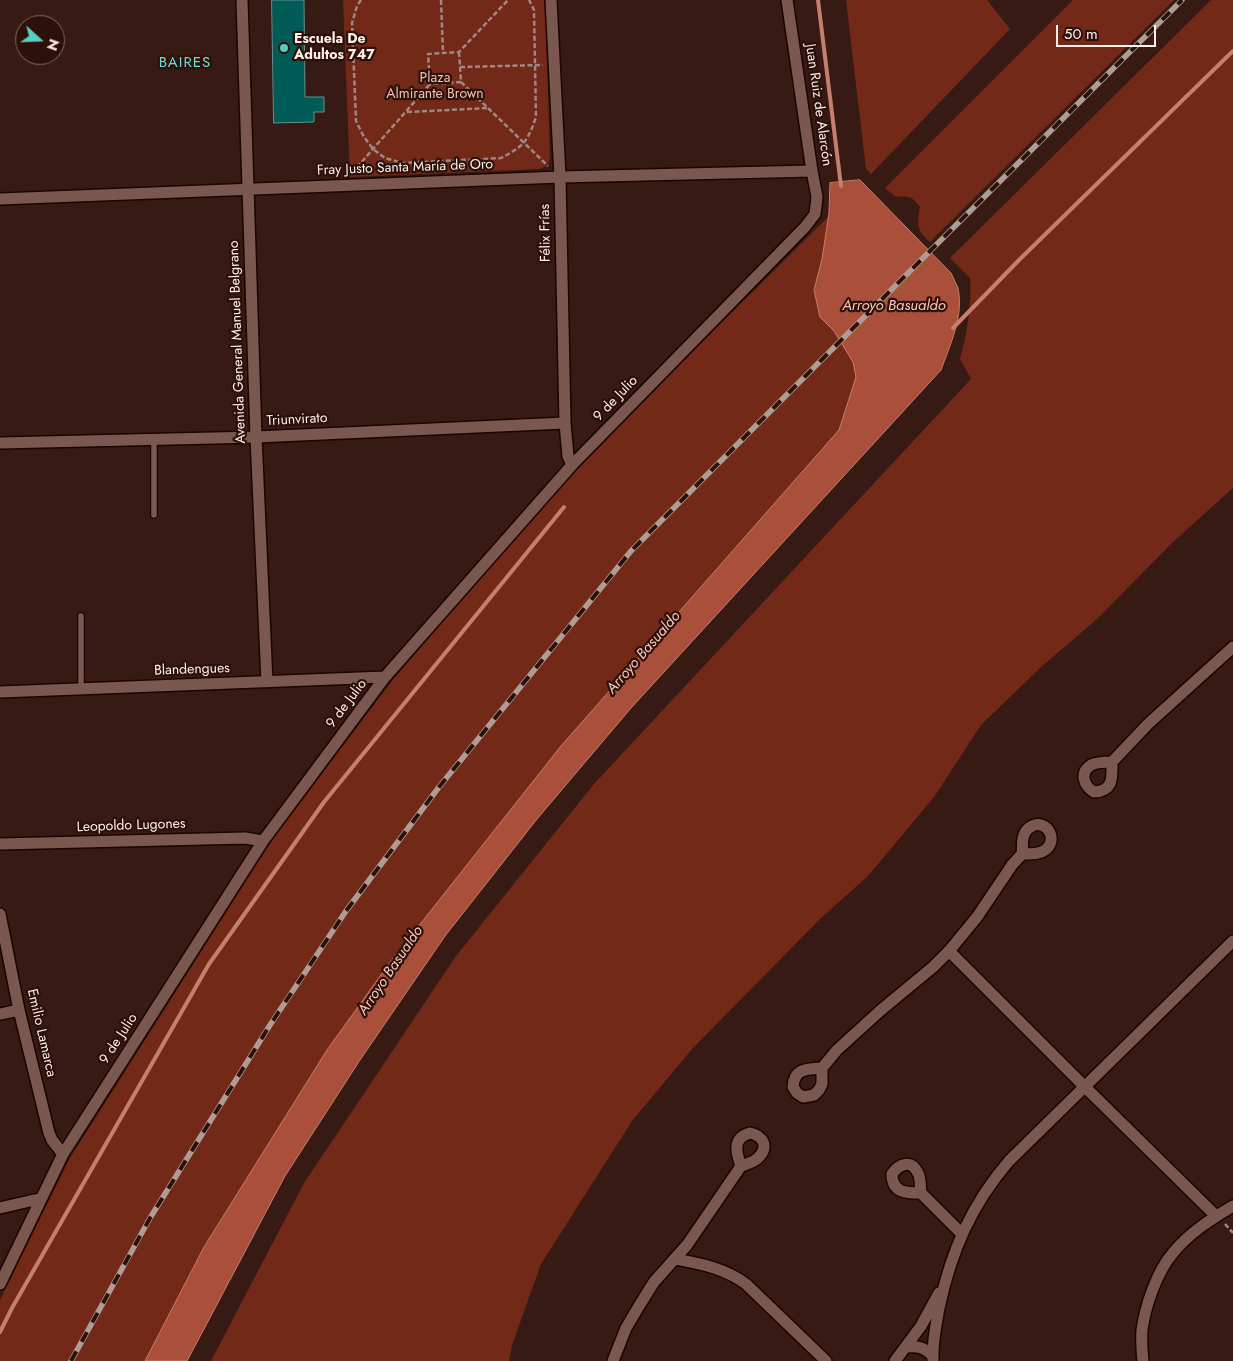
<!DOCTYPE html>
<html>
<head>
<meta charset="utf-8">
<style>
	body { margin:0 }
	#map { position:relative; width:1233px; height:1361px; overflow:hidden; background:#371a13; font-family:Jost,sans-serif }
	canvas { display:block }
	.north { position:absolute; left:15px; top:15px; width:50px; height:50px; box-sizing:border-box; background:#2c100a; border:1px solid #806963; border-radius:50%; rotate:110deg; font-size:14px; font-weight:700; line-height:20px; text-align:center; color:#ffeee9 }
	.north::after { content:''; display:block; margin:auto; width:18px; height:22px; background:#56cec3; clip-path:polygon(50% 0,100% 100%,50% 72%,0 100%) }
	.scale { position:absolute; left:1056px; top:25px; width:100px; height:22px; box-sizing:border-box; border:2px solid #ffeee9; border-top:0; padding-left:6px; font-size:15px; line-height:18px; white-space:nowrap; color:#ffeee9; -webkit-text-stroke:4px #2c100a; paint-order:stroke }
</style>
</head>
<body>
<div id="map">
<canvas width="1233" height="1361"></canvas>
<div class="north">N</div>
<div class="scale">50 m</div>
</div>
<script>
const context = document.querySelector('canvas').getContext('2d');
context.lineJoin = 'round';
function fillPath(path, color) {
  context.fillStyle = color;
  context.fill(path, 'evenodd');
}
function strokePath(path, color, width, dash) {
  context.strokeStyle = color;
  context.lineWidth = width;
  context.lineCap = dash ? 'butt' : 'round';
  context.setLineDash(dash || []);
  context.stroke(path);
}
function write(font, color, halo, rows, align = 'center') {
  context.font = font + ' Jost,sans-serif';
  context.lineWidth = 4.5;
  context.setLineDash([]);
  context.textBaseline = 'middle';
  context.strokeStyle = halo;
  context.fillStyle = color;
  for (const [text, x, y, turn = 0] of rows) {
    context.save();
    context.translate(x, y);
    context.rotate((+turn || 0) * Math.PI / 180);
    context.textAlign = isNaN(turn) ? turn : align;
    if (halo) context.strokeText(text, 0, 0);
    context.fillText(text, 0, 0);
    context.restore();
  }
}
fillPath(new Path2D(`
	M343 0H545L550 158C548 165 546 167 539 169L350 177Z
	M846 0H987L1010 29 871 174 866 169Z
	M1073 0H1174L930 242C916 229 917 225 920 207 912 196 908 196 896 197L885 188Z
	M1211 0H1233V488L1173 542 1097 619 1040 668 981 725 934 797 868 876 821 918 693 1048 632 1121 541 1264 512 1345 509 1361H211L304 1183 456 956 594 784 971 379 960 359C967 333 972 305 970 278L950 258Z
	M829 216 822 259 814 290 820 317 834 331 853 362 856 377 839 430 561 746 391 961 327 1051 204 1247 145 1361H0V1300L70 1158 276 834 392 681 563 480Z`), '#732918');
const water = new Path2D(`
	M860 180 951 273C953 278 956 283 958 288 964 316 950 345 941 370L631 708 537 819 445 936 360 1060 285 1176 187 1361H145L204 1247 327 1050 391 961 561 746 839 430 856 377 853 362 834 331 820 317 814 290 822 259 829 213 830 183Z`);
fillPath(water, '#aa4f3a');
strokePath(water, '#c47f6e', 1);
strokePath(new Path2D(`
	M818 0 841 186
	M953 328 1020 259 1233 51
	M0 1332 12 1308 209 964 324 802 564 507`), '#c47f6e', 4);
const building = new Path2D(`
	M272 0H304L305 97H324V112H314V122L274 123Z`);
fillPath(building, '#015c57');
strokePath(building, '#65918c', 1);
const service = new Path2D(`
	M154 515V439
	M81 616V689`);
const minor = new Path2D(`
	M242 0 256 437 267 682
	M551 0 560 177 565 423 568 456 572 465
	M0 199 560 177 812 171
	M0 443 256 437 565 423
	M0 692 385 677
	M1112 762C1112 777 1114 791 1094 792 1084 786 1079 773 1091 765 1097 762 1105 762 1112 762L1148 724 1233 647
	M0 844 245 838 263 841
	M0 914 19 1010 49 1133 52 1140 63 1154
	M949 951 1085 1087 1216 1216
	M0 1014 19 1010
	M822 1068C807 1069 794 1068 793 1087L797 1093 803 1097 814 1095 819 1090 822 1084V1068L837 1050 881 1010 933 967 949 951 977 917 1012 865 1022 854C1023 849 1022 843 1023 838 1024 834 1026 830 1029 828 1048 814 1063 847 1038 853 1033 854 1028 854 1022 854
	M921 1193C920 1187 921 1178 918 1173 911 1159 899 1164 892 1174 892 1193 906 1193 921 1193L962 1234
	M0 1208 30 1201 41 1199
	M675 1259C701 1264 725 1268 746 1284L826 1361
	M0 1284 63 1154 263 841 385 677 572 465 805 227 815 214 817 197 812 171 787 0
	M906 1347C918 1346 924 1347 933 1356
	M613 1361 626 1328 639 1306 654 1282 687 1245 741 1166C747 1164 755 1162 759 1157 769 1146 763 1136 750 1133 732 1138 736 1152 741 1166
	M895 1361 921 1326 939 1293
	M933 1361C932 1343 936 1325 939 1308 951 1252 971 1205 1009 1161L1233 941
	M1143 1361C1142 1351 1141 1341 1142 1330 1145 1307 1157 1271 1173 1253 1189 1233 1211 1219 1233 1206`);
strokePath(service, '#1d0401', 8);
strokePath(minor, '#1d0401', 14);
strokePath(new Path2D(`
	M361 0 357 6 352 23 356 121 364 137 373 149 385 158 403 163 501 158C524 146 528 141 536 117L534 10 529 0
	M441 0 443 53
	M459 52 461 82 430 84 428 54 459 52 508 0
	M460 67 543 65
	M461 82 548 166
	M407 112 488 108
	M352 173 430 84
	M1225 1224 1233 1233`), '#9f8883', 2.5, [5, 2.5]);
strokePath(service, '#7a584f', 5.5);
strokePath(minor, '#7a584f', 11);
const rail = new Path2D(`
	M71 1361 150 1218 270 1025 346 911 439 787 631 551 934 247 1182 0`);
strokePath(rail, '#b19b95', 5.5);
strokePath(rail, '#2c100a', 4, [11]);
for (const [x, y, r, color] of [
	[284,48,5,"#56cec3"]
]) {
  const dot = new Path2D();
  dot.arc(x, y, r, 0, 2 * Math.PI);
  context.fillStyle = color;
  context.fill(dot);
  strokePath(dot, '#2c100a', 2);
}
write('bold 14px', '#ffeee9', '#2c100a', [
	["Escuela De",294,40],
	["Adultos 747",294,56]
], 'left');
write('14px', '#f2bfb3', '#2c100a', [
	["Plaza",435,79],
	["Almirante Brown",435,95]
]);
write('14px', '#ffeee9', '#2c100a', [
	["Juan Ruiz de Alarcón",818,105,82],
	["Fray Justo Santa María de Oro",405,168,-2],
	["Félix Frías",546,233,-91],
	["Avenida General Manuel Belgrano",238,342,-92],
	["9 de Julio",616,399,-46],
	["Triunvirato",297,420,-3],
	["Blandengues",192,670,-2],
	["9 de Julio",347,704,-53],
	["Leopoldo Lugones",131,826,-2],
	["Emilio Lamarca",41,1033,77],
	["9 de Julio",119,1039,-57]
]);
context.letterSpacing = '1px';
write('15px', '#71dbd1', '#2c100a', [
	["BAIRES",185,63]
]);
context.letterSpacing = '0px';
write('italic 15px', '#fac7ba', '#2c100a', [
	["Arroyo Basualdo",894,306],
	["Arroyo Basualdo",644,653,-49],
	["Arroyo Basualdo",391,971,-56]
]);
</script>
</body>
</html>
